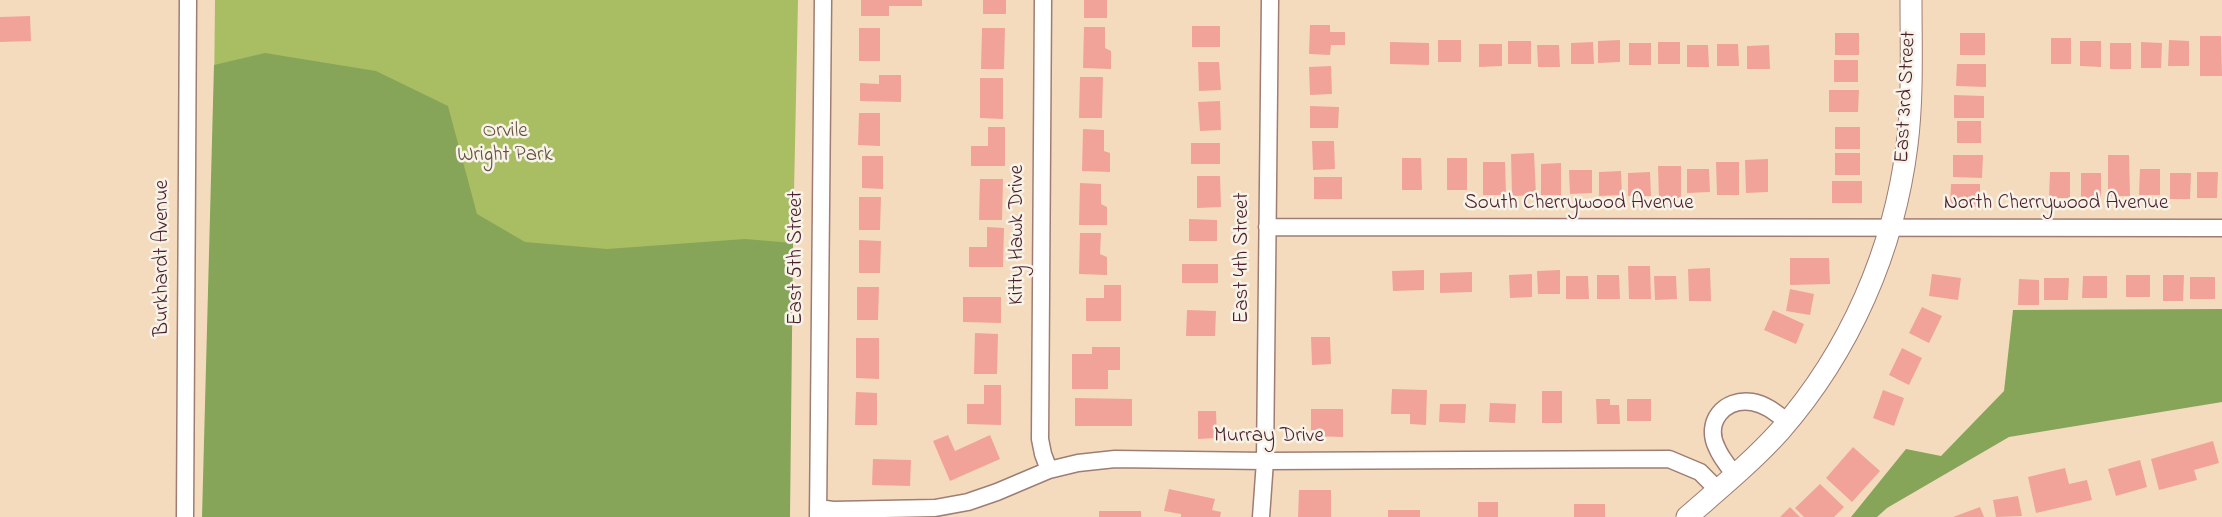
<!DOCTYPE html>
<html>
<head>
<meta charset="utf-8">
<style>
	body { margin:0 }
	canvas { display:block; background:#f4dbbe }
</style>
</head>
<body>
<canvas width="2222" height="517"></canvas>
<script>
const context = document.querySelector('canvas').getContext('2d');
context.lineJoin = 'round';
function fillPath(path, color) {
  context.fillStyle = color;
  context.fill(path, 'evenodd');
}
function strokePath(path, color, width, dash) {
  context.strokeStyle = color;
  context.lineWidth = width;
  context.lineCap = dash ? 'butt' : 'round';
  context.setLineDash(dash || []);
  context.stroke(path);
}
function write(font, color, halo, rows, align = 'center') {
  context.font = font + ' "Indie Flower",sans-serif';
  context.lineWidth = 5;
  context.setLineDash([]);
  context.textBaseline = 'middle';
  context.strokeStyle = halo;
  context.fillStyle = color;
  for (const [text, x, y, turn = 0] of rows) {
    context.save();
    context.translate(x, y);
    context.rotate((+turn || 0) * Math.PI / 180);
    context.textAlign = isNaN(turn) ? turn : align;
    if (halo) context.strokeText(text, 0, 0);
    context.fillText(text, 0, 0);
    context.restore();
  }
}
fillPath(new Path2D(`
	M215 0H798L792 290 212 288Z`), '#a9be63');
fillPath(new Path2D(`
	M265 53 376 71 448 106 477 214 525 242 607 249 745 239 793 243 790 517H202L214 65Z
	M2222 309V402L2009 437 1887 508 1877 517H1851L1906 449 1941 456 2004 391 2013 310Z`), '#86a559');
fillPath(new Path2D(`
	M861 0H922V6H889V16H861Z
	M983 0H1006V14H983Z
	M1084 0H1107V18H1084Z
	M30 16 31 41 0 42V17Z
	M1310 25H1330V32H1345V45H1331L1330 55 1309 54Z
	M1192 26H1220V47H1192Z
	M1084 27H1105V48L1111 51V69L1083 68Z
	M859 28H880V61H859Z
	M982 28H1005L1004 69H981Z
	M1835 33H1859V55H1835Z
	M1960 33H1985V55H1960Z
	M2200 36H2221L2222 76H2200Z
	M2051 38H2071V64H2051Z
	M1438 40H1461V62H1438Z
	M1620 40V62L1598 63V41Z
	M2169 40 2189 41V66H2168Z
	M1508 41H1531V64H1508Z
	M2080 41H2101V67L2080 66Z
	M1390 42 1429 43V65L1390 64Z
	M1593 42 1594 64H1571V43Z
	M1658 42H1680V64H1658Z
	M2141 42 2162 43 2161 68H2141Z
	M1629 43H1651V65H1629Z
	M2110 43H2131V69H2110Z
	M1479 44H1502V66L1479 67Z
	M1717 44H1738L1739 66H1717Z
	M1537 45H1559L1560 67H1538Z
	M1687 45H1708L1709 67H1687Z
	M1769 45 1770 69H1747V46Z
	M1834 60H1858V82H1834Z
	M1198 62H1219L1221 90 1199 91Z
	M1957 64H1986V87L1956 86Z
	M1331 66 1332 94 1310 95 1309 67Z
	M879 75H901V102L860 101V83L879 84Z
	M1080 77H1103L1102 118H1079Z
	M980 78H1003V119L980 118Z
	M1829 90H1859L1858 112H1829Z
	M1954 95 1984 96V118H1954Z
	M1220 101 1221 130 1200 131 1198 102Z
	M1310 106 1339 107 1338 128H1310Z
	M859 113H880V146L858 145Z
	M1957 121H1981V143H1957Z
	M988 127H1005V166H971V146H988Z
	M1835 127H1860V149H1835Z
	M1083 129 1104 130V151L1110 153V172L1082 171Z
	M1312 141H1334L1335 169 1313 170Z
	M1191 143H1220V164H1191Z
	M1534 153 1536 195 1512 196 1511 154Z
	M1835 153H1860V175H1835Z
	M1953 155H1983L1982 178 1953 177Z
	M2108 155H2129L2130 196H2108Z
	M862 156H883V189L862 188Z
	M1402 158H1421L1422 190H1402Z
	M1447 158H1467V190H1447Z
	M1768 159V192L1746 193 1745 160Z
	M1483 162H1505L1506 195H1483Z
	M1716 162H1739V195H1717Z
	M1561 163V195H1541V164Z
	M1658 166H1681V198L1659 199Z
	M1687 169H1709L1710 192 1687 193Z
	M2140 169H2160V195H2139Z
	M1569 170H1592V193L1570 194Z
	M1621 171 1622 195 1599 196V172Z
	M1650 172 1651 196H1628V173Z
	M2050 172H2070V198H2049Z
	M2197 172H2218L2217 198H2197Z
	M2081 173H2101V199H2081Z
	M2170 173H2191L2190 199H2170Z
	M1197 176H1220L1221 207 1197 208Z
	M1314 177H1342V199H1314Z
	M980 179H1003L1002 220H979Z
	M1832 181H1862V203H1832Z
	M1080 183 1101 184V204L1107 207V225H1079Z
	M1951 184H1980V207L1950 206Z
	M859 197H881L880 230H859Z
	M1189 219 1217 220V241H1189Z
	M987 227 1004 228 1003 267H969V247H987Z
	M1080 233H1101L1100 254 1107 257V275L1079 274Z
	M859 240 881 241 880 273H859Z
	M1790 258H1829L1830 284 1790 285Z
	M1182 264H1218V283H1182Z
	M1628 266H1650L1651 299H1629Z
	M1710 268 1711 301H1689L1688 269Z
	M1424 270V290L1393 291 1392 271Z
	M1560 270V294H1538L1537 271Z
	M1472 272V292L1440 293V273Z
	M1532 274V297L1510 298 1509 275Z
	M1932 274 1961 278 1958 300 1929 296Z
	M1597 275H1619L1620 299H1597Z
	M2126 275H2150V297H2126Z
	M2163 275H2184L2183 301H2163Z
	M1566 276H1588L1589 299H1566Z
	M1654 276H1676L1677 299 1655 300Z
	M2083 276H2107V298H2082Z
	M2190 277H2215V299H2190Z
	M2044 278H2069L2068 300H2044Z
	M2019 279 2039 280V305H2018Z
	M1104 285H1121V321H1086V298H1104Z
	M857 287H879L878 320H857Z
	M1790 289 1814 294 1810 315 1786 311Z
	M963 297H1001V323L963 322Z
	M1922 307 1942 316 1929 343 1909 333Z
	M1187 310 1216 311 1215 336H1186Z
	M1773 310 1804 324 1796 344 1764 330Z
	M975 333 998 334 997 374H974Z
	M1311 337H1330L1331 364 1312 365Z
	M856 338H879V379L856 378Z
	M1092 347H1120V370H1108V389H1072V354H1092Z
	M1902 348 1922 358 1909 385 1889 375Z
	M984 385H1001V425L967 424V404H984Z
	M1392 389 1427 390 1426 425 1410 424V414H1391Z
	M1883 390 1904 398 1894 426 1873 418Z
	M1542 391H1562V423H1542Z
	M856 392 877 393V425H855Z
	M1075 398 1132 399V426H1075Z
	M1596 399H1610V405H1619L1620 424H1597Z
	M1627 399H1651V421H1627Z
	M1490 403 1516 404 1515 423 1489 422Z
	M1440 404H1466L1465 423 1439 422Z
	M1311 409H1343V437L1311 436Z
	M1198 411H1216L1217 438 1198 439Z
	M948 435 955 451 990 435 1000 459 950 481 933 441Z
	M2213 441 2219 463 2194 470 2197 480 2159 490 2151 459Z
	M1853 447 1880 471 1852 502 1826 478Z
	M873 459 911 460 910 486 872 485Z
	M2140 460 2147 487 2116 496 2108 469Z
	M2065 468 2069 484 2087 480 2092 500 2036 513 2028 477Z
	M1820 484 1844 507 1834 517H1804L1795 508Z
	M1169 489 1215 499 1212 510 1221 512 1220 517H1181V514L1164 511Z
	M1299 490H1331V517H1298Z
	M2018 496 2022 516 1996 517 1993 500Z
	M1478 502H1498V517H1478Z
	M1574 504H1605V517H1574Z
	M1790 507 1800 517H1780Z
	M1980 507 1984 517H1953Z
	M1388 510H1420V517H1388Z
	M1099 511H1141V517H1099Z`), '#f2a399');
const minor = new Path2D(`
	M1043 0 1040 439 1043 454 1049 470
	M1267 227 2222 228
	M1735 475C1729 467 1721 458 1717 448 1704 422 1724 398 1752 402 1766 404 1777 414 1788 422
	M818 508 833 510 935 508 968 502 997 492 1049 470 1078 463 1115 459 1265 461 1669 459 1700 472 1718 490
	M185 517 188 0
	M818 517 823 0
	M1261 517 1265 461 1270 0`);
const major = new Path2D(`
	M1687 517C1719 489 1752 462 1780 431 1850 351 1894 250 1907 145 1913 97 1911 48 1911 0`);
strokePath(minor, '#9f7d74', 19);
strokePath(major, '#9f7d74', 23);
strokePath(minor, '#fff', 16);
strokePath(major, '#fff', 21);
write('21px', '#4a1f2b', '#f7f3e8', [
	["East 3rd Street",1907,97,-87],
	["South Cherrywood Avenue",1579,205],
	["North Cherrywood Avenue",2056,205],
	["Kitty Hawk Drive",1019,235,-90],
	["Burkhardt Avenue",164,258,-90],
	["East 5th Street",798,258,-90],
	["East 4th Street",1244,258,-90],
	["Murray Drive",1269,438]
]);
write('21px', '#664f3c', '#f7f3e8', [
	["Orvile",505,133],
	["Wright Park",505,157]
]);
</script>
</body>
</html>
